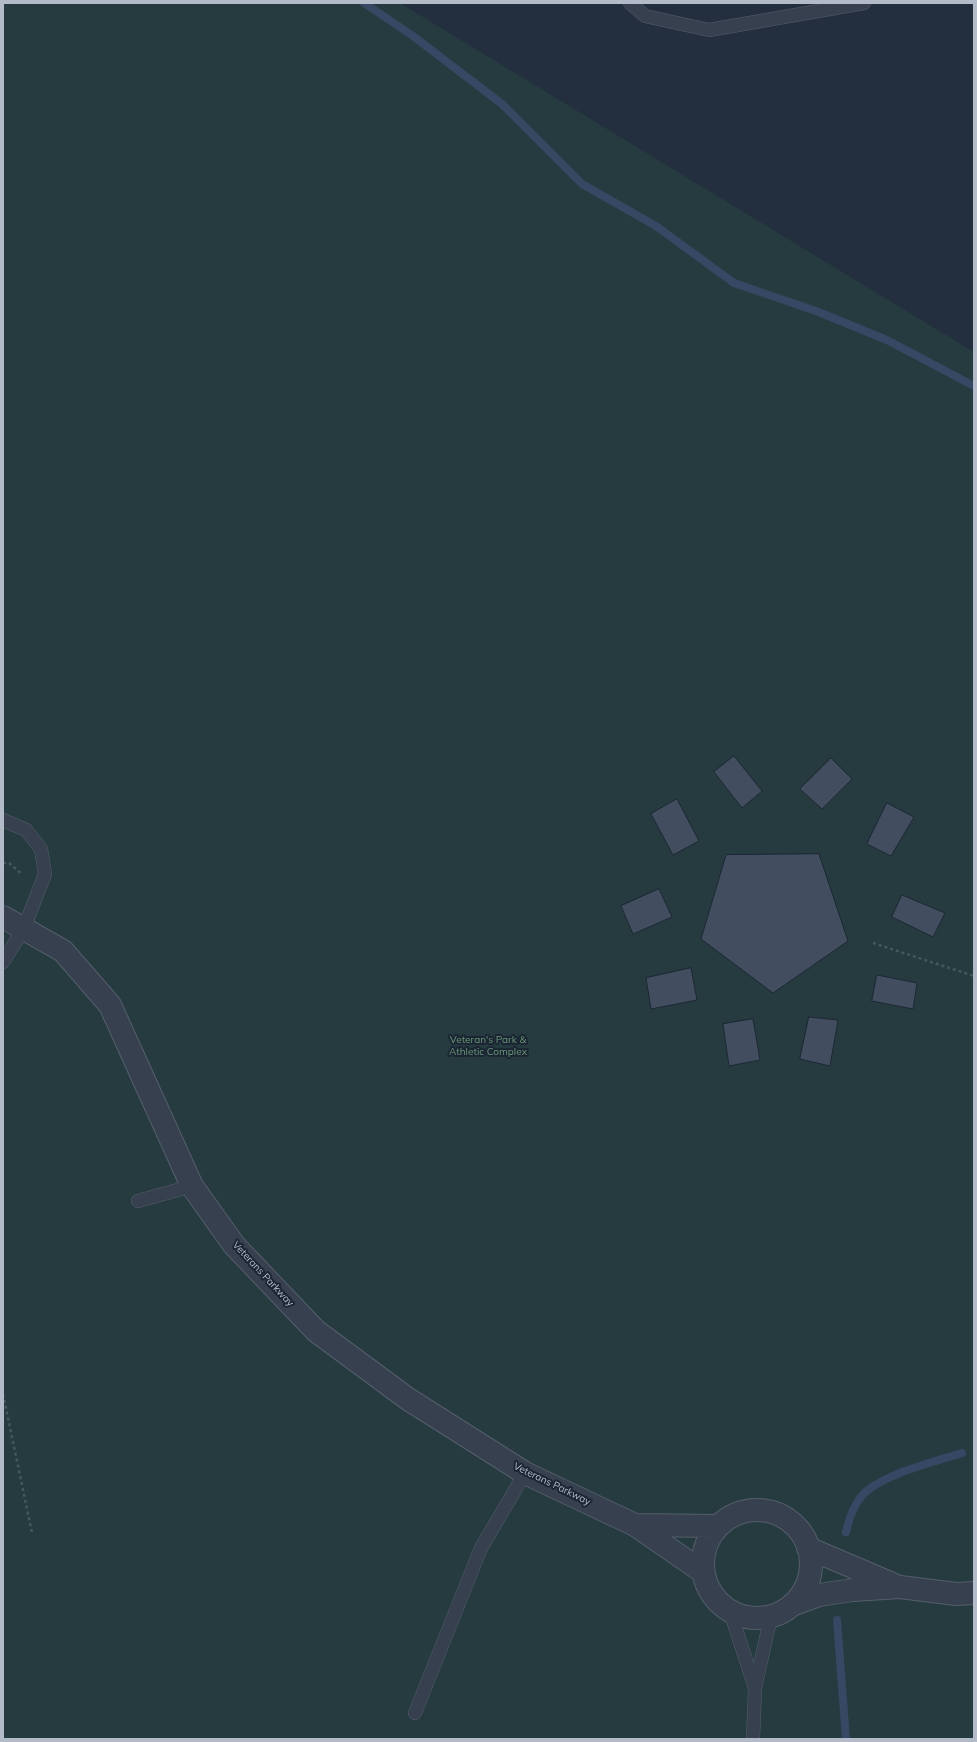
<!DOCTYPE html>
<html>
<head>
<meta charset="utf-8">
<style>
	body { margin:0 }
	#map { position:relative; width:977px; height:1742px; overflow:hidden; background:#232e3e; font-family:Mulish,sans-serif }
	canvas { display:block }
	.frame { position:absolute; inset:0; border:4px solid #b3bbc9; pointer-events:none }
</style>
</head>
<body>
<div id="map">
<canvas width="977" height="1742"></canvas>
<div class="frame"></div>
</div>
<script>
const context = document.querySelector('canvas').getContext('2d');
context.lineJoin = 'round';
function fillPath(path, color) {
  context.fillStyle = color;
  context.fill(path, 'evenodd');
}
function strokePath(path, color, width, dash) {
  context.strokeStyle = color;
  context.lineWidth = width;
  context.lineCap = dash ? 'butt' : 'round';
  context.setLineDash(dash || []);
  context.stroke(path);
}
function write(font, color, halo, rows, align = 'center') {
  context.font = font + ' Mulish,sans-serif';
  context.lineWidth = 4;
  context.setLineDash([]);
  context.textBaseline = 'middle';
  context.strokeStyle = halo;
  context.fillStyle = color;
  for (const [text, x, y, turn = 0] of rows) {
    context.save();
    context.translate(x, y);
    context.rotate((+turn || 0) * Math.PI / 180);
    context.textAlign = isNaN(turn) ? turn : align;
    if (halo) context.strokeText(text, 0, 0);
    context.fillText(text, 0, 0);
    context.restore();
  }
}
fillPath(new Path2D(`
	M3 3H400L974 352V1739H3Z`), '#253b3f');
strokePath(new Path2D(`
	M364 3 413 36 502 104 582 184 656 226 734 283 816 311 887 340 974 386
	M846 1532C849 1520 852 1509 860 1498 878 1475 934 1462 962 1453
	M837 1620 846 1739`), '#374865', 8);
const building = new Path2D(`
	M734 756 762 791 742 808 714 772Z
	M831 758 852 779 822 809 800 789Z
	M677 799 699 841 673 855 651 814Z
	M887 803 914 817 891 856 867 844Z
	M819 854 848 941 773 993 701 939 726 855Z
	M659 889 672 917 633 934 621 906Z
	M902 895 945 913 933 937 892 917Z
	M691 968 697 1000 651 1009 646 978Z
	M877 975 917 983 913 1009 872 1001Z
	M809 1017 838 1020 830 1066 800 1059Z
	M753 1019 760 1060 729 1066 723 1024Z`);
fillPath(building, '#424e60');
strokePath(building, '#1e2735', 1);
const lane = new Path2D(`
	M630 3 645 16 709 30 864 3
	M3 820 26 830 41 849 45 874 24 928 3 962
	M138 1201 192 1186
	M730 1611 755 1688
	M415 1713 481 1548 525 1473
	M753 1739 755 1688 771 1616`);
const street = new Path2D(`
	M3 917 63 951 110 1005 192 1186 234 1245 316 1331 408 1399 525 1473 635 1525 703 1572
	M703 1564a54 54 0 1 1 108 0a54 54 0 1 1-108 0Z
	M635 1525 718 1526
	M808 1548 895 1585
	M792 1605 819 1595 853 1590 900 1587 956 1594 974 1593`);
strokePath(lane, '#555e6c', 14);
strokePath(street, '#555e6c', 24);
strokePath(new Path2D(`
	M3 863H9L22 874
	M873 943 974 976
	M3 1394 32 1533`), '#43585c', 2.5, [3, 3]);
strokePath(lane, '#37404e', 13);
strokePath(street, '#37404e', 22);
write('10px', '#6a9a77', '#1c2533', [
	["Veteran's Park &",488,1040],
	["Athletic Complex",488,1052]
]);
write('10px', '#b3bbc9', '#1c2533', [
	["Veterans Parkway",263,1274,47],
	["Veterans Parkway",552,1484,26]
]);
</script>
</body>
</html>
